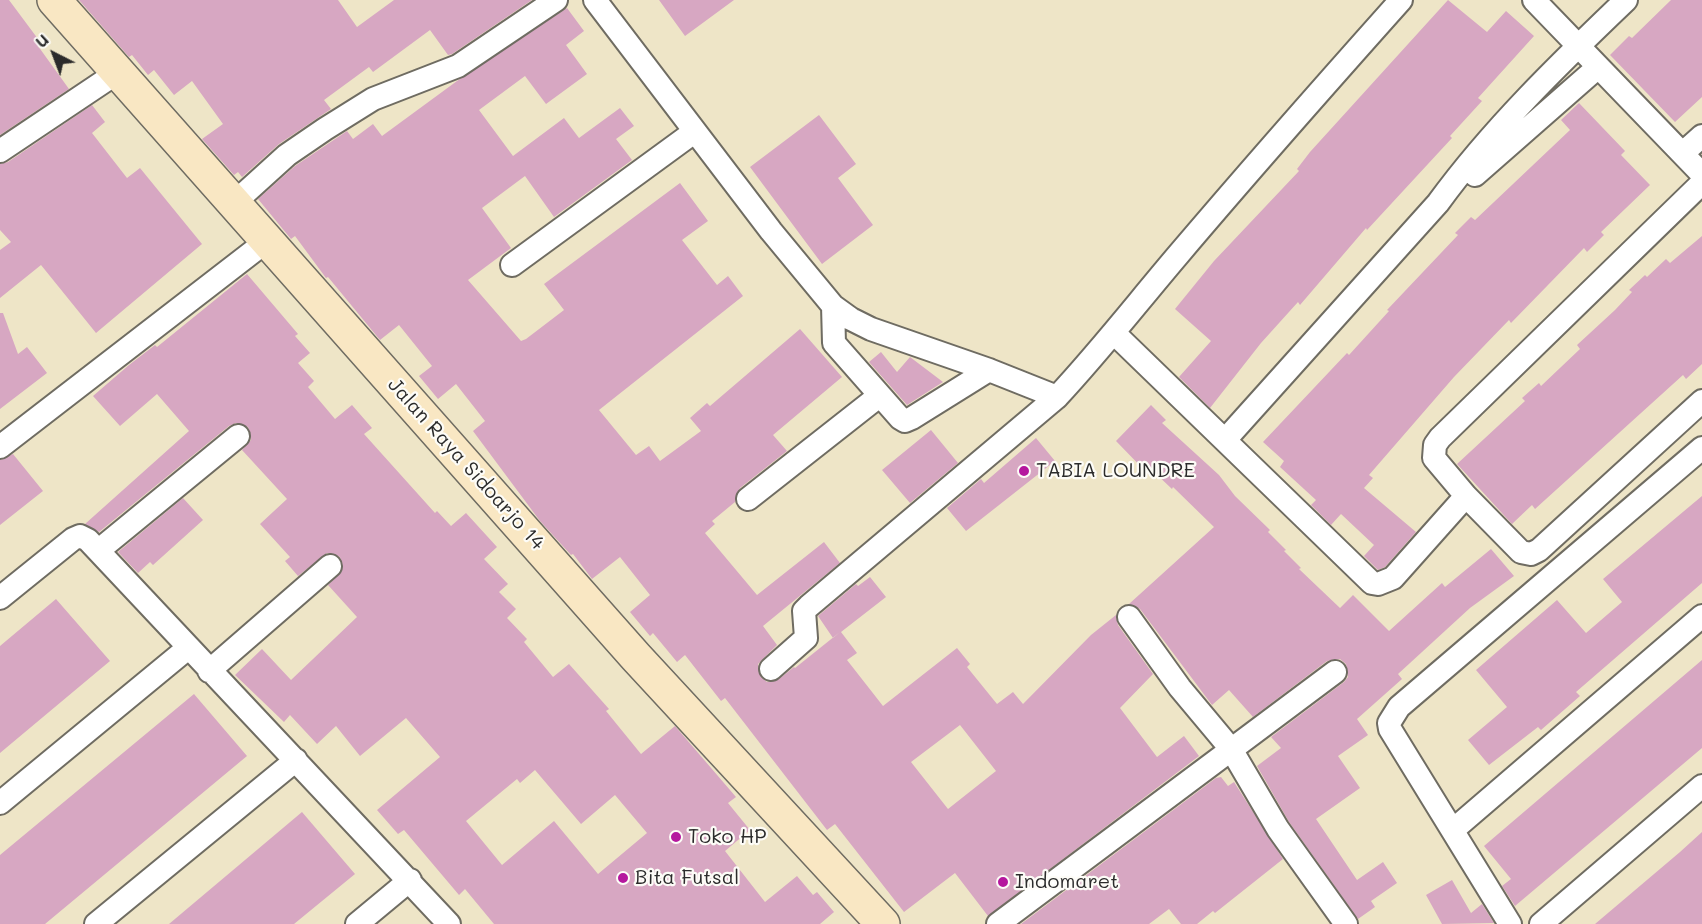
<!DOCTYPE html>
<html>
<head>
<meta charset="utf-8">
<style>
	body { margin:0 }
	#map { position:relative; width:1702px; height:924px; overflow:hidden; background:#eee5c7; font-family:Mali,sans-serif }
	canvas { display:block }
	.north { position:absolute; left:24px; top:24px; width:60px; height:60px; -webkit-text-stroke:4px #fdfcf7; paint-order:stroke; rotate:318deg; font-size:16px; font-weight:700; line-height:24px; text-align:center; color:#2b2b2b }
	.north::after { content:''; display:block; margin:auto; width:21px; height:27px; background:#2b2b2b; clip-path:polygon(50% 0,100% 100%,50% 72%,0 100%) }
</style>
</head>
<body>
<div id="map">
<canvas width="1702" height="924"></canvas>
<div class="north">U</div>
</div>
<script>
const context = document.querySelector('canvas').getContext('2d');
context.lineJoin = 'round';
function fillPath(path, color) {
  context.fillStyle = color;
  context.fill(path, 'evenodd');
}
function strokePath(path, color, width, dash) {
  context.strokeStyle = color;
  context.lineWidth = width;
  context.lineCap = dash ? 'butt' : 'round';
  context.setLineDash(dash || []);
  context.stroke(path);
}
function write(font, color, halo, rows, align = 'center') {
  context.font = font + ' Mali,sans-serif';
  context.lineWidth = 4.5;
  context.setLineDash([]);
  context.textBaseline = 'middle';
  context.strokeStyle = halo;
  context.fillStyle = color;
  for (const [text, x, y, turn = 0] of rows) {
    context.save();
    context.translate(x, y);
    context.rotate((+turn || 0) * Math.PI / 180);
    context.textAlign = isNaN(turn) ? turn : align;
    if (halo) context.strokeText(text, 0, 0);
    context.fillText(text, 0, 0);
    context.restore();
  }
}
fillPath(new Path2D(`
	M0 0H9L41 43 38 46 69 89 0 135Z
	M79 0H338L357 27 394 0H532L452 54 448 55 430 30 373 72 369 67 324 100 331 109 279 144 242 177 238 172 234 175 202 139 223 124 192 81 174 95 154 70 148 75 132 55 129 57Z
	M659 0H734L685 36Z
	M1448 0 1487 32 1506 11 1534 36 1478 98 1482 101 1450 136 1452 138 1367 230 1366 228 1300 305 1298 302 1261 343 1210 408 1179 377 1211 341 1175 309 1214 261 1299 171 1297 169 1310 152Z
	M1671 0H1702V97L1675 122 1610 55 1629 36 1632 38Z
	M567 8 584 31 566 45 587 74 546 104 525 76 479 110 513 156 564 118 579 138 620 108 634 126 616 139 632 160 554 217 525 176 482 208 511 248 468 280 521 341 526 339 564 310 544 284 680 183 708 221 682 240 717 285 728 276 743 296 599 410 636 455 649 446 660 461 701 431 690 418 707 403 710 406 800 329 842 377 773 435 787 451 740 488 735 502 712 521 715 524 705 533 757 595 824 542 840 563 763 626 777 645 758 664 761 677 767 682 779 679 794 667 795 668 840 632 833 638 818 616 856 584 858 586 870 577 886 597 841 632 857 653 847 660 883 706 957 648 970 664 967 667 997 704 1013 692 1023 704 1091 635 1116 615 1118 625 1153 674 1120 708 1157 757 1184 736 1199 756 988 916 955 873 904 912 835 824 827 830 725 698 721 701 685 655 677 662 653 633 650 636 630 612 650 595 620 557 592 579 573 554 571 555 540 521 473 431 485 421 456 384 438 399 419 376 432 366 399 325 380 340 328 277 326 278 295 236 291 239 258 199 295 166 347 131 353 139 373 124 382 136 457 81ZM960 725 996 771 948 809 911 762Z
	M1579 103 1625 151 1621 155 1650 185 1601 232 1604 235 1587 252 1584 248 1511 323 1509 320 1454 377 1369 475 1373 478 1364 488 1416 532 1385 567 1378 570 1364 556 1374 545 1341 514 1331 525 1311 505 1316 500 1280 467 1284 461 1263 442 1347 353 1349 355 1389 311 1387 310 1458 235 1455 233 1471 217 1475 220 1570 130 1561 120Z
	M92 105 105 122 92 133 127 178 140 168 202 244 96 333 41 265 0 298V250L11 242 0 230V164L8 162Z
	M819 115 856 164 838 178 873 225 822 264 750 167Z
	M1702 236V364L1686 379 1683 375 1535 509 1532 505 1512 524 1457 464 1525 401 1522 398 1539 383 1541 386 1580 349 1577 345 1615 310 1632 292 1629 290 1645 275 1647 277 1666 259 1670 263Z
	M247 274 298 334 295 336 310 353 298 363 314 381 308 387 335 419 352 405 372 428 364 434 435 513 437 511 451 526 466 513 497 547 484 559 508 584 499 592 516 609 507 618 527 639 524 642 553 677 569 664 609 709 606 711 641 754 675 726 736 797 728 803 750 830 725 851 765 902 797 876 813 895 817 892 834 912 820 924H494L465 889 459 895 404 830 398 834 377 810 440 757 406 718 360 756 336 726 317 744 290 715 284 722 235 675 262 649 291 680 357 617 328 585 342 571 340 557 327 553 298 576 285 561 290 557 260 524 287 499 242 450 251 440 248 427 236 423 229 426 99 532 85 524 189 431 157 394 120 426 93 396 129 365 155 345 157 347ZM535 770 581 824 615 795 647 833 598 874 554 821 502 865 466 821 517 779 520 783Z
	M0 313H3L18 354 27 347 47 373 0 409Z
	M881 352 897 372 910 357 943 382 907 405 869 362Z
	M1151 405 1166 420 1162 423 1219 475 1235 496 1270 530 1268 532 1286 550 1284 551 1301 568 1299 569 1340 608 1353 595 1389 631 1442 583 1445 587 1491 549 1514 576 1470 608 1398 674 1402 679 1357 719 1368 735 1338 756 1360 788 1316 819 1357 880 1383 862 1397 883 1371 901 1375 907 1358 919 1289 822 1257 766 1281 748 1271 737 1344 682 1348 677 1346 664 1340 659 1327 661 1253 717 1229 690 1212 705 1140 609 1129 604 1214 527 1173 487 1172 489 1153 471 1149 475 1116 441Z
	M931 430 958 463 910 503 882 470Z
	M1036 438 1055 461 966 531 947 508 981 479 984 483Z
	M13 454 43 491 0 525V460Z
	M1702 496V583L1576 692 1580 696 1541 730 1538 727 1489 765 1468 740 1507 707 1476 670 1557 600 1586 633 1622 602 1603 579Z
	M183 498 203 520 153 565 150 562 138 573 118 552Z
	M56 599 110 661 0 753V646Z
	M1702 660V748L1515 906 1502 886 1511 879 1484 846Z
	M194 694 247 756 45 924H0V855Z
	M1221 777 1228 786 1234 782 1283 859 1215 913 1213 911 1197 924H1181L1169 909 1149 924H1021L1216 778Z
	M302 812 355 874 294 924H169Z
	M1702 832V924H1595L1680 852Z
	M1452 880 1471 913 1482 904 1494 923 1442 924 1426 895Z`), '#d7a7c2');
const minor = new Path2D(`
	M595 0 771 231 833 306 851 319 871 329 989 370 1057 397C1100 351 1138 302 1178 255 1251 169 1326 84 1401 0
	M1534 0 1702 174
	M0 151 118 72
	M1683 153 1702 136
	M1475 175 1597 68
	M1702 183 1440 438 1435 445 1434 458 1466 496 1521 552 1531 554 1539 550 1702 401
	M234 203 287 155 325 129 373 99 458 66 556 0
	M512 265 694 132
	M833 306 834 343 900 418 905 421 912 418 989 370
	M1115 334 1372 583 1378 584 1393 578 1466 496
	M1225 440 1438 203C1492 129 1560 63 1626 0
	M0 447 268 240
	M748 499 879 396
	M99 550 238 436
	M0 598 73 539 80 536 88 540 449 924
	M1129 617 1180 688 1231 749 1278 829 1346 924
	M771 669 806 638 804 611 809 606 1057 397
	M209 671 330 566
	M0 803 188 648
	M1453 830 1702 616
	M96 924 296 760
	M357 924 410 880
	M998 924 1335 672
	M1510 924 1390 729 1389 723 1399 707 1702 448
	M1541 924 1702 786`);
const secondary = new Path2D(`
	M54 0 636 657 883 924`);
strokePath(minor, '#6f6c62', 26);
strokePath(secondary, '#6f6c62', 36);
strokePath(minor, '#fff', 22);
strokePath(secondary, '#f9e7c3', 33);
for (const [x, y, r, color] of [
	[1024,471,6,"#b5179e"],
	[676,837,6,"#b5179e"],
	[623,878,6,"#b5179e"],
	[1003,882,6,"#b5179e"]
]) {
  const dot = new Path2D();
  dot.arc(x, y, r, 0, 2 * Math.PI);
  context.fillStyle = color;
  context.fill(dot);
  strokePath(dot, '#fdfcf7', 2);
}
write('20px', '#2b2b2b', '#fdfcf7', [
	["Jalan Raya Sidoarjo 14",466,464,48]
]);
write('20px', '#2b2b2b', '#fdfcf7', [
	["TABIA LOUNDRE",1036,471],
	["Toko HP",688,837],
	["Bita Futsal",635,878],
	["Indomaret",1015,882]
], 'left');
</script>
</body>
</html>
